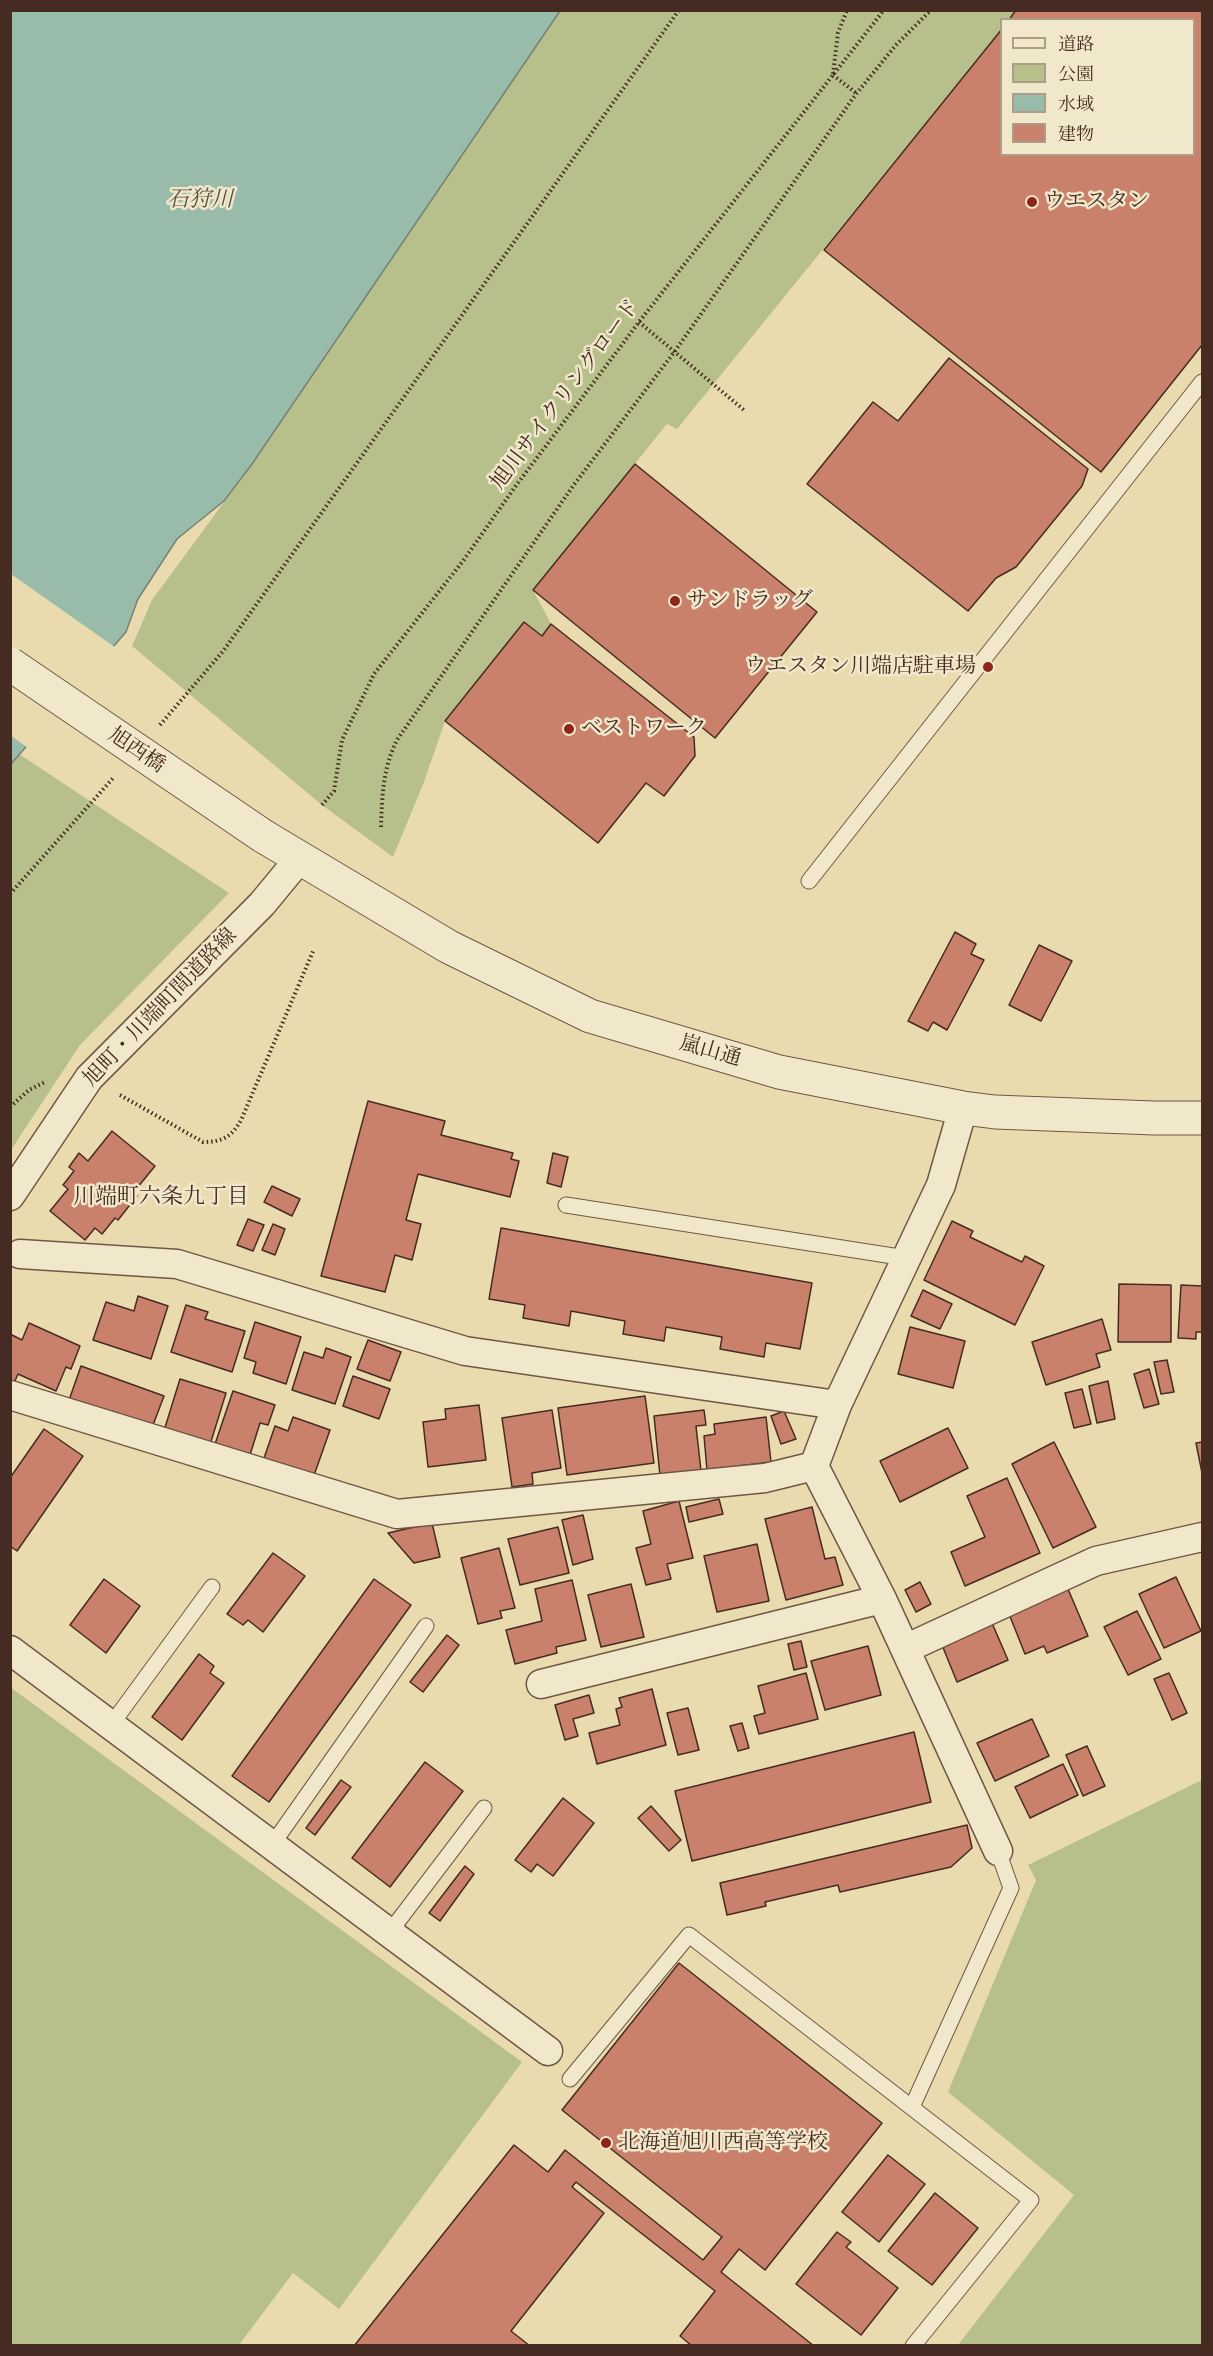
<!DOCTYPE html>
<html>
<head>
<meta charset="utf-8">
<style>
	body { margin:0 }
	#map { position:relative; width:1213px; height:2356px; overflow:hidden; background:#eadbaf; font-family:Cardo,"Noto Serif JP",serif }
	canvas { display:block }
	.frame { position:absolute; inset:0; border:12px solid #462b22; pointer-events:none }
	.legend { position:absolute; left:1000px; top:18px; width:195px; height:138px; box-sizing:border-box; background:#f1e8cb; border:2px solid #ad9c87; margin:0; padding:8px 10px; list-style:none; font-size:18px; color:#462b22 }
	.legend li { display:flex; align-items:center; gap:12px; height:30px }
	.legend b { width:30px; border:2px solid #ad9c87 }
</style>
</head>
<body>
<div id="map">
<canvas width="1213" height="2356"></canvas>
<div class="frame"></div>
<ul class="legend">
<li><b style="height:8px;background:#f1e8cb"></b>道路</li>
<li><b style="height:16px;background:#b7c08b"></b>公園</li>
<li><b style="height:16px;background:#98bbaa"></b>水域</li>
<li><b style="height:16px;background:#ca816c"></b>建物</li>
</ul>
</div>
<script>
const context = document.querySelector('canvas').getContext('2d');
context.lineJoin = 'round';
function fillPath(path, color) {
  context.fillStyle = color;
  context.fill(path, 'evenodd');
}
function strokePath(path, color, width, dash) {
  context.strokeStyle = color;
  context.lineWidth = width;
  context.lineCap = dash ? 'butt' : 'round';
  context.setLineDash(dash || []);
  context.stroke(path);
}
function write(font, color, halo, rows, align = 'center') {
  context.font = font + ' Cardo,"Noto Serif JP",serif';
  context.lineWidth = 5;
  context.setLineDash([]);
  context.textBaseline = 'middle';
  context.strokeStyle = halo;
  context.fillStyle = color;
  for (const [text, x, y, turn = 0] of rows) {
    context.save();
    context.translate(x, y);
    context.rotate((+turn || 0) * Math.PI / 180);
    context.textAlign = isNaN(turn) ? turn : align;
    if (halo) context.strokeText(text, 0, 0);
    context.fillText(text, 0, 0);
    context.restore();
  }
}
fillPath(new Path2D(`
	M560 11H1017L1010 19 1002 20 1001 30 677 429 667 424 533 590 551 624 542 636 524 622 445 721 424 782 393 857 322 805 132 646 152 600 252 464Z
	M19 754 229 893 80 1045 11 1150 10 764Z
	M10 1687 522 2062 339 2309 293 2273 239 2345H11Z
	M1202 1780V2345H958L1074 2195 948 2092 1036 1880 1028 1865Z`), '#b7c08b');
const water = new Path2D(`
	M11 11H560L252 464 224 501 177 539 138 599 126 632 11 764Z`);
fillPath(water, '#98bbaa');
strokePath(water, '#778174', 1.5);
fillPath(new Path2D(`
	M11 574 116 648 28 748 10 735Z`), '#eadbaf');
const building = new Path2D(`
	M1016 10H1202V345L1101 472 824 250 1002 29V154H1194V20H1009Z
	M949 358 1088 469 1082 486 1016 567 996 578 968 611 807 484 873 402 898 421Z
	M635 464 817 612 715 738 533 590Z
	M524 622 542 636 551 624 694 737 695 756 664 796 646 783 598 843 445 721Z
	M955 932 976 944 971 954 984 960 947 1030 933 1022 928 1031 908 1021Z
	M1039 945 1072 961 1041 1021 1009 1005Z
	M368 1101 445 1121 441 1135 513 1153 511 1159 519 1161 510 1197 418 1174 406 1220 421 1224 412 1260 395 1255 385 1292 321 1276Z
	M112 1131 155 1166 133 1193 137 1196 118 1220 115 1218 102 1234 95 1228 85 1240 50 1211 68 1189 63 1185 74 1171 69 1167 79 1153 88 1161Z
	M553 1153 568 1157 561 1187 547 1183Z
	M272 1186 300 1199 292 1216 264 1202Z
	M248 1219 264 1225 253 1251 237 1245Z
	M952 1221 973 1231 970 1237 1022 1262 1025 1256 1044 1266 1015 1325 924 1280Z
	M273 1224 285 1229 275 1255 262 1250Z
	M501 1228 812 1283 800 1349 766 1343 764 1357 720 1349 722 1337 666 1327 664 1341 623 1334 625 1321 571 1311 569 1326 523 1318 525 1305 489 1299Z
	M1119 1284 1171 1285V1342H1118Z
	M1181 1285 1202 1286V1332H1196V1339L1178 1338Z
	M923 1290 952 1304 940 1329 911 1316Z
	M138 1296 168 1306 151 1359 93 1340 106 1302 134 1311Z
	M186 1305 208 1312 205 1319 245 1331 232 1372 171 1352Z
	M1102 1319 1111 1350 1096 1354 1100 1367 1046 1385 1032 1342Z
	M255 1322 301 1337 286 1384 253 1373 256 1362 244 1358Z
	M29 1323 80 1346 71 1369 66 1367 56 1391 18 1374 14 1383 10 1381V1334L22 1340Z
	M910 1327 965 1341 953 1388 898 1374Z
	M368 1340 401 1352 390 1381 357 1369Z
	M326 1348 351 1357 335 1404 292 1390 304 1352 323 1358Z
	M1167 1360 1174 1392 1161 1394 1154 1362Z
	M81 1366 164 1396 150 1433 68 1403Z
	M1149 1369 1159 1404 1144 1408 1134 1374Z
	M353 1376 390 1389 379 1419 343 1406Z
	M180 1379 226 1393 209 1448 163 1434Z
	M1108 1381 1115 1419 1097 1423 1089 1386Z
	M1082 1389 1091 1424 1074 1428 1065 1393Z
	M233 1391 275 1405 268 1425 260 1423 249 1458 214 1447Z
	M645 1396 654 1463 567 1475 558 1408Z
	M479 1405 486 1460 428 1467 423 1422 446 1419 445 1409Z
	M552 1410 561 1468 532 1473 533 1484 512 1487 502 1418Z
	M704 1410 706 1425 696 1426 701 1471 660 1476 654 1416Z
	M784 1411 796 1439 781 1444 771 1416Z
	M293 1417 330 1430 312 1481 262 1464 275 1426 288 1431Z
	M766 1417 771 1462 707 1470 704 1436 715 1434 714 1424Z
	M948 1428 968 1468 900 1502 880 1461Z
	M44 1429 83 1456 17 1551 10 1546V1478Z
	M1054 1442 1096 1527 1053 1548 1012 1464Z
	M1202 1442V1473L1196 1443Z
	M1007 1478 1040 1553 965 1586 951 1552 985 1537 967 1496Z
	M719 1499 723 1514 689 1522 686 1507Z
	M679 1501 693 1558 667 1564 671 1579 646 1585 636 1548 651 1544 643 1511Z
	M812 1507 825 1559 835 1557 843 1585 786 1600 765 1519Z
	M583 1515 593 1559 573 1565 562 1520Z
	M432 1523 440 1557 414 1563 388 1533Z
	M558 1527 569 1573 520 1585 508 1539Z
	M757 1544 769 1601 717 1612 704 1556Z
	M499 1548 515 1608 500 1611 502 1618 478 1624 461 1558Z
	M273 1553 305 1576 263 1632 248 1620 243 1625 227 1614Z
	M1176 1577 1201 1631 1164 1648 1139 1594Z
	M104 1579 140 1606 106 1653 70 1625Z
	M374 1579 411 1605 269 1802 232 1776Z
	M572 1580 586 1640 556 1647 557 1653 515 1664 506 1630 542 1621 535 1589Z
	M920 1582 931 1604 916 1612 905 1590Z
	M631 1584 644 1637 601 1647 588 1595Z
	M1068 1589 1088 1636 1047 1653 1044 1646 1025 1654 1009 1614Z
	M1137 1611 1161 1659 1128 1675 1104 1627Z
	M992 1623 1008 1660 957 1682 942 1645Z
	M447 1635 459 1645 423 1692 410 1682Z
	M801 1641 807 1667 794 1670 788 1644Z
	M868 1646 881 1695 825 1710 811 1661Z
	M199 1654 214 1666 210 1673 224 1683 182 1740 152 1717Z
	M806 1673 818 1719 759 1734 754 1716 765 1713 758 1686Z
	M1169 1673 1187 1713 1172 1720 1154 1679Z
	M652 1689 666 1745 597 1764 589 1733 620 1725 616 1709 622 1707 619 1698Z
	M589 1695 594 1713 573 1719 578 1736 565 1740 555 1705Z
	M688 1708 699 1750 678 1755 667 1713Z
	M1032 1719 1049 1756 995 1781 977 1743Z
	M742 1723 749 1748 738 1751 730 1726Z
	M914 1732 931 1802 692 1861 675 1791Z
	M1087 1746 1105 1786 1083 1796 1066 1755Z
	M425 1762 463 1791 390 1887 352 1858Z
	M1063 1764 1078 1795 1030 1818 1015 1787Z
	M341 1780 351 1787 315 1835 306 1828Z
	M563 1798 594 1823 553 1876 537 1864 531 1872 515 1860Z
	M651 1806 681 1840 669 1851 638 1818Z
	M967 1825 972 1848 951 1867 840 1892 838 1885 765 1902 766 1906 727 1915 720 1883Z
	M465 1866 474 1874 440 1921 429 1913Z
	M679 1963 882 2123 765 2270 739 2249 721 2272 814 2346H692L680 2336 715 2291 576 2182 572 2187 604 2213 511 2331 530 2346H354L514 2145 548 2172 565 2150 703 2260 722 2237 562 2110Z
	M888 2155 925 2184 879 2242 842 2212Z
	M935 2193 978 2228 932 2285 888 2251Z
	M837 2232 851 2242 846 2247 898 2288 861 2335 796 2284Z`);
fillPath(building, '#ca816c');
strokePath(building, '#462b22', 1.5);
const service = new Path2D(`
	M809 881 1202 382
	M566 1205 906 1258
	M111 1725 212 1587
	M272 1845 426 1626
	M389 1933 484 1808
	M570 2079 689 1935 1031 2200 913 2346
	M912 2107 1011 1888 998 1851`);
const minor = new Path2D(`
	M963 1108 941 1185 837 1405 814 1466 882 1599 998 1851
	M10 1196 89 1078 262 904 300 858
	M20 1254 177 1264 465 1351 837 1405
	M10 1395 397 1514 765 1478 814 1466
	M905 1649 1096 1561 1202 1537
	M10 1650 548 2051
	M541 1684 882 1599`);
const tertiary = new Path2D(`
	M263 836 449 947 590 1016 779 1072 963 1108 995 1112 1154 1118H1202`);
strokePath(service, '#6f5745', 17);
strokePath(minor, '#6f5745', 31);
strokePath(tertiary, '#6f5745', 35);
strokePath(new Path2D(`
	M833 74 838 33 847 10
	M833 75 856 93
	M639 322 744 410
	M160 725 224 650 679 10
	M322 805 334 791 342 740 374 674 463 561 515 487 639 322 884 10
	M381 827C382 795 383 768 397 740L573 486 675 351 856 94 896 45 931 10
	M10 894 114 777
	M120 1095 203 1142C223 1142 233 1136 242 1118L314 949
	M10 1107 29 1090 45 1082`), '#462b22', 4, [1.5, 3]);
strokePath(service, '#f1e8cb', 15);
strokePath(minor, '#f1e8cb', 28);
strokePath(tertiary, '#f1e8cb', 33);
const tertiaryBridge = new Path2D(`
	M10 664 263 836`);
strokePath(tertiaryBridge, '#6f5745', 35, []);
strokePath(tertiaryBridge, '#f1e8cb', 33);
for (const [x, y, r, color] of [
	[1032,202,6,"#8f2418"],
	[675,601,6,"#8f2418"],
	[988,667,6,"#8f2418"],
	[569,729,6,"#8f2418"],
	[606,2143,6,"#8f2418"]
]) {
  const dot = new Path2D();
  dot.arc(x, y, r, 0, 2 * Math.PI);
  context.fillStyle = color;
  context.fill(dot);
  strokePath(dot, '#f1e8cb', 2);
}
write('21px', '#462b22', '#f1e8cb', [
	["ウエスタン",1044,202],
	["サンドラッグ",687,601],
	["ウエスタン川端店駐車場",976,667,"right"],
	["ベストワーク",581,729],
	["北海道旭川西高等学校",618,2143]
], 'left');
write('21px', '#462b22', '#f1e8cb', [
	["旭川サイクリングロード",566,395,-53],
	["旭西橋",136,751,34],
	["旭町・川端町間道路線",161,1008,-46],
	["嵐山通",710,1052,16]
]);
write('italic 22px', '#5a4f44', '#f1e8cb', [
	["石狩川",200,201]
]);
write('22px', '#462b22', '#f1e8cb', [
	["川端町六条九丁目",161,1198]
]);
</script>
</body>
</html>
